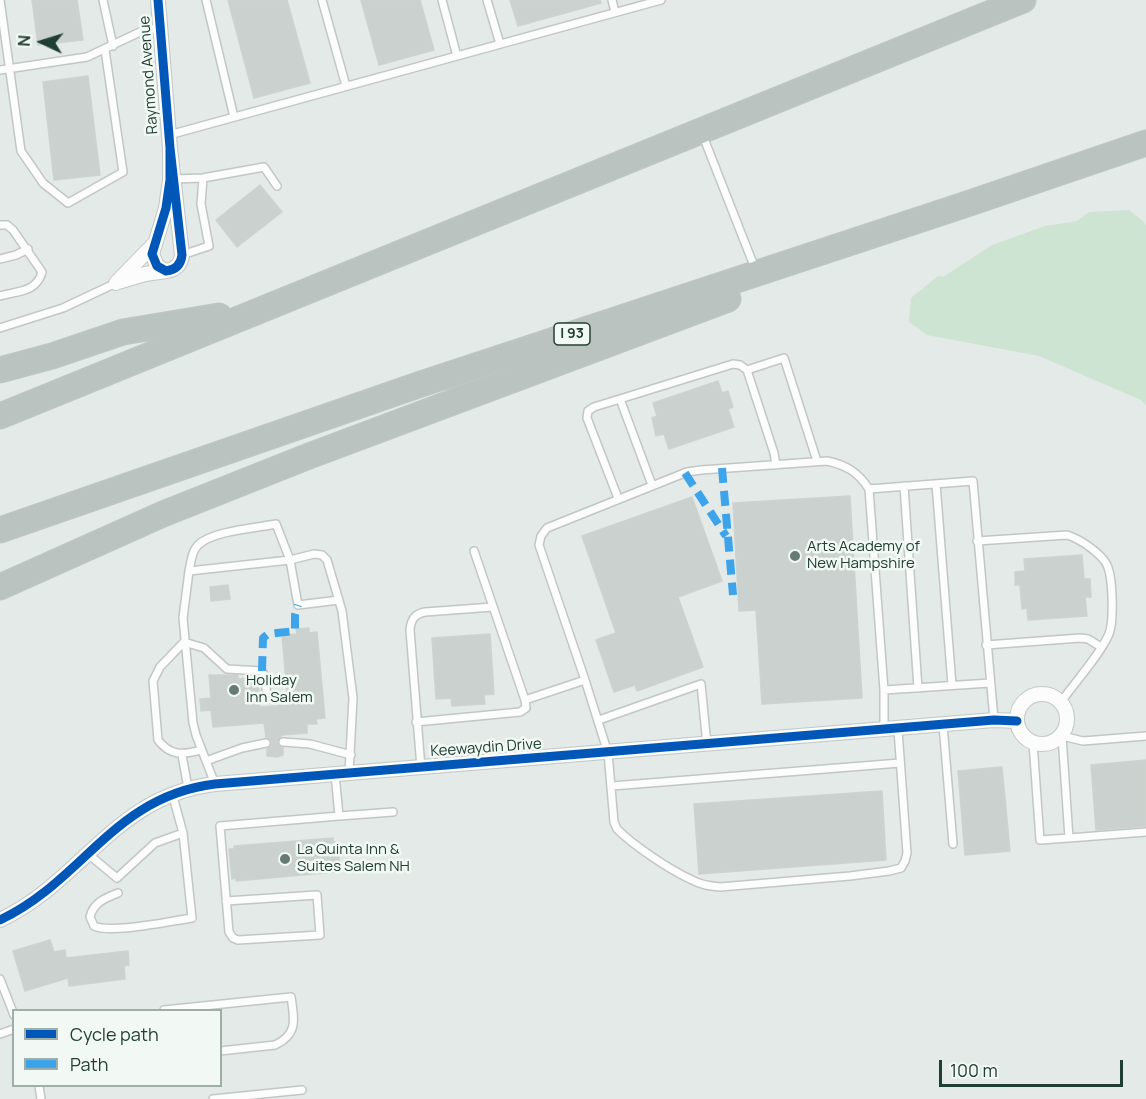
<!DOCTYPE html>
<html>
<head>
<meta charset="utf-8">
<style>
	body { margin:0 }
	#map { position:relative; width:1146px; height:1099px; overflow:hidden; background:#e4eae7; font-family:Manrope,sans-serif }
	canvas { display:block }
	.legend { position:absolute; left:12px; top:1009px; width:210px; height:78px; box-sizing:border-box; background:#f2f9f5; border:2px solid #9eafa8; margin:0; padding:8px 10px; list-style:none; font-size:18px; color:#203f34 }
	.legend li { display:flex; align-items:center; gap:12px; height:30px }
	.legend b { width:30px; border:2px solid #9eafa8 }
	.north { position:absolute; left:12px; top:12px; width:60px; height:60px; -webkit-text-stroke:4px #f2f9f5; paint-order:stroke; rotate:274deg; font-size:16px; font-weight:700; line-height:24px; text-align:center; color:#203f34 }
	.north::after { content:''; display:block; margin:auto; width:21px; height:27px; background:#203f34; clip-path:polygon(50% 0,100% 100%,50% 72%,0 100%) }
	.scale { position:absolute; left:939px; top:1060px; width:184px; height:27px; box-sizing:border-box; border:3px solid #203f34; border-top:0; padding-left:8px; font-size:18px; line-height:21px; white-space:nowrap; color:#203f34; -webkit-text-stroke:4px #f2f9f5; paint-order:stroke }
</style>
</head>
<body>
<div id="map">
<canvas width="1146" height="1099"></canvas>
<ul class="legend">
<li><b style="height:8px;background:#0057b8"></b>Cycle path</li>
<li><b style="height:8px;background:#3da4eb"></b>Path</li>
</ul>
<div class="north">N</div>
<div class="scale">100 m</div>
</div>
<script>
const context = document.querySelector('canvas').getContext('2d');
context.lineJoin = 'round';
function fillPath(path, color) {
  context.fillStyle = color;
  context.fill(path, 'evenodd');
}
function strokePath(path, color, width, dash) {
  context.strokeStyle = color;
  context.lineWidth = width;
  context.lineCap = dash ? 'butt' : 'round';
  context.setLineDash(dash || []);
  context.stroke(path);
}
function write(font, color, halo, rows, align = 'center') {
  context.font = font + ' Manrope,sans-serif';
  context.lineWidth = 5;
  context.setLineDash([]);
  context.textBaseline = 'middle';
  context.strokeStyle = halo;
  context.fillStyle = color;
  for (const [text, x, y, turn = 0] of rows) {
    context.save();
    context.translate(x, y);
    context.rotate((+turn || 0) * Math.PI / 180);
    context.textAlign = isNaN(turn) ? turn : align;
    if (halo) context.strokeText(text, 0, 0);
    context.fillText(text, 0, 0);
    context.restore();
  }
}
fillPath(new Path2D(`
	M1129 210 1144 222 1146 226V405L1141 400 1039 356 927 335 909 322 911 298 938 276 943 277 992 245 1045 226 1077 221 1089 212Z`), '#cce4d1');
const building = new Path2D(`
	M32 0H77L83 40 38 45Z
	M228 0H287L310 83 254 98Z
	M361 0H420L434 50 379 65Z
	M510 0H600L601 3 518 26Z
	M88 76 100 175 54 180 43 82Z
	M260 185 282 212 237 247 216 220Z
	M718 381 722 393 728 391 733 407 728 409 734 427 669 449 664 434 656 436 652 418 657 416 653 403Z
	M850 496 862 698 762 704 756 610 739 611 733 503Z
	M692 497 722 581 678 597 703 667 637 691 635 685 614 692 596 640 616 633 582 536Z
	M1082 555 1084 579H1090L1091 597H1085L1087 616 1028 620 1027 608 1022 609 1020 585H1015V572L1025 571 1024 559Z
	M228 585 230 599 211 601 210 587Z
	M309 628V633L317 632 325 718 316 719 317 724H307V733L282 735 277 742 279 746 283 748V755L277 757 267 756V749L270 747 272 742 270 739 266 737 264 723 213 727 211 710 201 711 200 699 211 698 209 675H238V679L258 677 260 707 288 705 282 635 297 634 296 629Z
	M490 634 494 694 484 695 485 704 452 706 451 698 436 699 432 638Z
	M1146 760V826L1096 830 1091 765Z
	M1002 767 1010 851 965 855 958 771Z
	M882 791 886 860 699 874 694 804Z
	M333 838V842H338L340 869H336V872L236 881V878L232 879 229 849H234V846Z
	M50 940 54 952 65 950 66 958 128 951 129 965 124 966 125 979 69 986 68 978 25 991 13 951Z`);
fillPath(building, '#cbd1ce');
strokePath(building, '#cdd3d0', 1.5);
const lane = new Path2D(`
	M0 0 21 151 43 183 68 203 123 172 105 50
	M103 0 113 46
	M206 0 234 117
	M322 0 346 86
	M442 0 457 56
	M487 0 500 44
	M612 0 615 12
	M0 70 87 57 140 32 161 27
	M169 135 661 0
	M703 136 756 271
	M175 179 203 178 264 167 277 186
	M0 225H7L13 230 42 272C37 292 18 291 0 296
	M182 255 209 246 201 204 203 178
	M0 259 16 255 28 249
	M0 328 63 308 116 283
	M747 370 784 358 817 461
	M620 399 652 485
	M936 484 952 685
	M904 486 918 688
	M618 498 587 418 588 411 594 407 733 364 740 365 747 370 774 453 776 465
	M977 541 1067 535C1080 539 1101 553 1107 565 1113 578 1114 621 1109 634 1100 655 1075 682 1061 702
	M189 571C191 563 191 552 198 545 212 531 256 528 276 524L290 560 298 605 339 600
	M986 645 1080 638 1088 639 1101 647
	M585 680 539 545 541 536 547 528 687 472 701 470 827 461C846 465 858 472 869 489
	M990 683 884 690 869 489 973 481 994 720
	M884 690V730
	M525 700 585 680 608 753 614 822 617 829C634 846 670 870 692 880 701 885 710 886 720 887L850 876 889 871 901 868 905 861 907 853 898 730
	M599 720 701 684 707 745
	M416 722 520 712 526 708 525 700 474 551
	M943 725 953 844
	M283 742 310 744 351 755
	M1033 743 1040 840 1069 838 1062 736 1083 741 1146 736
	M201 750C183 755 170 756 158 740L153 681 160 667 184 642 204 648 227 669 262 671 264 675 267 694
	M182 755 188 788
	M206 761 242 748 266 743
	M421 768 410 630C411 619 415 614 425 612L493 607
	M215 784 196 735 193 723 183 618 189 571 290 560 314 554 322 555 327 560 342 611 353 698 349 773
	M612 786 900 763
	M339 816 393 812
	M1069 838 1146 832
	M88 854 117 878 155 843 183 833
	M118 893C105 898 93 903 90 917L94 926C111 934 171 921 192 918L183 833 172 793
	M226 901 317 895 320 935 238 940 233 938 229 932 220 826 339 816 335 774
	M0 979 14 1015
	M164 1010 291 997C294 1018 299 1034 275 1045L220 1051
	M0 1034 14 1029
	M39 1086 41 1099
	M213 1099 302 1090`);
const street = new Path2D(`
	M158 0 170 148V180L166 208 152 254 157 266 166 271C176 270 181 264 182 255L170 148
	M118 282 145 274 166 271
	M116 283 154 244
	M1017 719a25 25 0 1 1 50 0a25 25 0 1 1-50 0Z
	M0 920C83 881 114 796 215 784L994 720 1017 721`);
const highway = new Path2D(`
	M0 370 52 356 123 332 219 316
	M0 416 1023 0
	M0 530 421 384 964 205 1146 143
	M0 587 163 514 309 456 728 299`);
strokePath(lane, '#c1c7c4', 10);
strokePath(street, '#c1c7c4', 16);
strokePath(highway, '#bcc6c2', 27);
strokePath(lane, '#fbfcfb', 7);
strokePath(street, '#fbfcfb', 14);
strokePath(highway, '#bac3c0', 24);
strokePath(new Path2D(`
	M722 468 733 595
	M685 473 726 536
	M262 671 263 638 268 634 295 631V615L298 605`), '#3da4eb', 8, [15, 8]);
strokePath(new Path2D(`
	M158 0 170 148V180L166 208 152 254 157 266 166 271C176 270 181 264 182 255L170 148
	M0 920C83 881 114 796 215 784L994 720 1017 721`), '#0057b8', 9);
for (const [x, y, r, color] of [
	[795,556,6,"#657b73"],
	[234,690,6,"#657b73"],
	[285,859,6,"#657b73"]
]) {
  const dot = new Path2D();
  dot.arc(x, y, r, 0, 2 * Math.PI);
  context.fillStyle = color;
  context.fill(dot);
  strokePath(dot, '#f2f9f5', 2);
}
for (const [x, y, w] of [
	[572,334,36]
]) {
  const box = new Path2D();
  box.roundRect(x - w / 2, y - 11, w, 22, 4.5);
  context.fillStyle = '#f2f9f5';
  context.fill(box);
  strokePath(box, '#203f34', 1.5);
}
write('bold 14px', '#203f34', null, [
	["I 93",572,334]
]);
write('15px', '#203f34', '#f2f9f5', [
	["Raymond Avenue",149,75,-94],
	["Keewaydin Drive",486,748,-4]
]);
write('15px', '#203f34', '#f2f9f5', [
	["Arts Academy of",807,547],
	["New Hampshire",807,564],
	["Holiday",246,681],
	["Inn Salem",246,698],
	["La Quinta Inn &",297,850],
	["Suites Salem NH",297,867]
], 'left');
</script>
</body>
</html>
